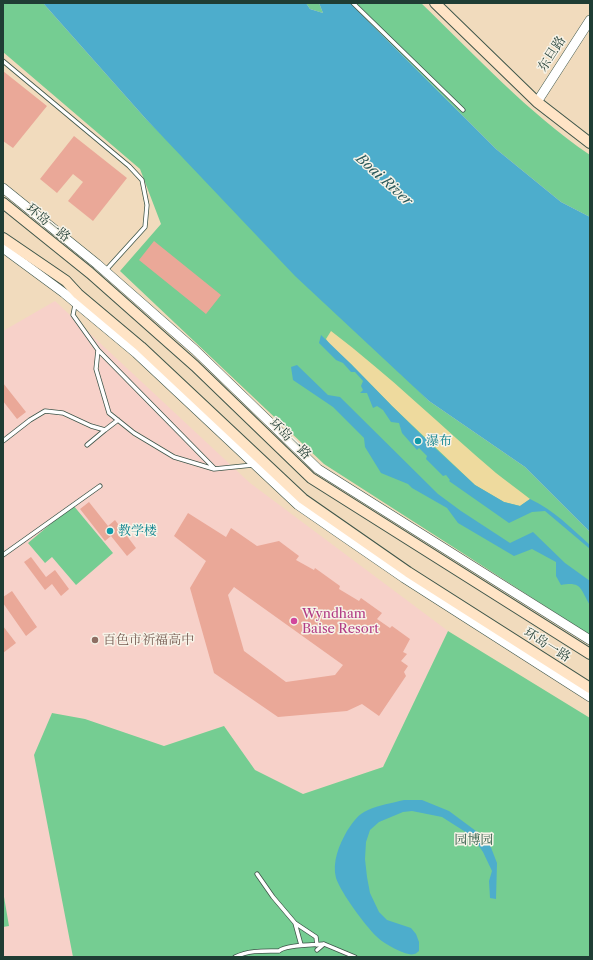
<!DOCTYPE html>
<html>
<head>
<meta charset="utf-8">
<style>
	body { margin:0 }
	#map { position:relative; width:593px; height:960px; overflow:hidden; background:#f1dbbd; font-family:"Libre Caslon Text",serif }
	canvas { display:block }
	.frame { position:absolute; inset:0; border:4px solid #1f3d34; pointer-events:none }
</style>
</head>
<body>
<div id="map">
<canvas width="593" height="960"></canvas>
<div class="frame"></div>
</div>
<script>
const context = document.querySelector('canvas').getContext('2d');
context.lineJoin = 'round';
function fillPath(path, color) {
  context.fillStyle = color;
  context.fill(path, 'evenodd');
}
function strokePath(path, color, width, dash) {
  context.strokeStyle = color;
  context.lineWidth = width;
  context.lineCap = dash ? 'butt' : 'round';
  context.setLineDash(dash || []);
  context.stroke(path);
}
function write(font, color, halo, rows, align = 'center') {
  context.font = font + ' "Libre Caslon Text","Noto Serif SC",serif';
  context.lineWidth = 3;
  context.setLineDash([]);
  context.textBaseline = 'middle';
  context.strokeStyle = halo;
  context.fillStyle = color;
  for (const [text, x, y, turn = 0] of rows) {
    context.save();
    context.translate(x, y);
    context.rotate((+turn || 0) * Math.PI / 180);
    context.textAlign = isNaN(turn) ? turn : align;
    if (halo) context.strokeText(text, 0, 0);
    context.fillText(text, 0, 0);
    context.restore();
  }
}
fillPath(new Path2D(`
	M55 301 250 483 448 631 383 767 303 794 255 771 224 726 164 746 85 720 52 713 66 913 73 957H3V331Z`), '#f7d1c9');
fillPath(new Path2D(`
	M3 3H43L145 118 429 401 525 467 590 532V635L324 464 120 271 161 224 140 169 3 52Z
	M306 3H319L323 13 310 9Z
	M350 3H421C475 55 528 113 590 155V217L561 202 496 149Z
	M73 505 113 553 76 585 52 557 45 563 28 543Z
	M448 631 590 718V957H73L34 755 52 713 85 719 164 746 224 726 255 770 303 794 383 767Z
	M3 891 9 926 3 927Z`), '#75cd92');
fillPath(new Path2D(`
	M331 331C389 375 441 426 496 473 507 482 519 490 530 499L520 506 504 502 475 485 392 406 351 364 331 346 326 339Z`), '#eeda9e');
fillPath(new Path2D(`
	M43 3H306L310 9 323 13 319 3H350L496 149 561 202 590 217V532L525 467 429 401 295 276 145 118Z
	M321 335 351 364 392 406 436 449 475 485 504 502 520 506 530 499C554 510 571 528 590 545V549L545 511 532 512 509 523 449 481 450 480 446 475 443 476 426 459 427 456 419 448 417 450 402 433 399 423 391 422 383 410 377 406 373 408 367 393H360L363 390 361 386 363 381 355 372H351L343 363 336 360 319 343Z
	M297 365 328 395 340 397 438 494 461 511 510 543 533 532 565 563 590 581V605C580 590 583 581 561 585L556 576V562L532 549 514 556 458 523 447 508 412 488 408 484 381 473 365 447 364 438 333 407 293 380 291 367Z
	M404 800H422L449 811 480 834 490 845 497 863 496 899 490 898 489 881 492 871 483 852 474 839 464 831 442 817 412 811 403 812 379 822 370 830 366 842 365 859 367 877 370 893 379 912 387 920 411 928 416 934 419 942V951C417 952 416 954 414 954 407 957 381 942 376 936 365 925 341 893 336 878 332 862 339 845 347 831 353 822 358 814 368 810 379 805 392 803 404 800Z`), '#4dadcc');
fillPath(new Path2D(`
	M3 71 47 106 13 148 3 141Z
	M74 136 127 178 93 221 68 201 83 182 73 174 57 193 40 179Z
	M154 241 221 295 206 314 139 260Z
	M3 383 26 412 17 419 3 401Z
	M89 502 108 526 115 520 136 548 127 556 111 536 105 541 80 509Z
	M188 513 226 537 231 528 257 546 279 541 299 556 296 560 314 570 315 568 340 586 339 589 359 601 361 598 382 613 377 619 390 628 392 626 410 639 403 652 407 654 401 661 408 666 404 672 406 676 379 716 362 704 347 711 278 717 214 673 190 588 206 561 174 536ZM234 587 343 665 335 675 286 682 244 651 228 595Z
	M31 557 46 577 55 570 69 589 61 596 52 584 45 590 24 562Z
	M12 591 37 627 26 636 3 603V597Z
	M3 626 16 643 3 653Z`), '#eaa898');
const service = new Path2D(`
	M353 3 463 110
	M3 61 129 166 142 180 147 205 145 227 106 270
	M75 305 73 315 98 350 96 369 109 413 134 433 174 457 214 469 253 465
	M98 350 214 468
	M3 441 30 420 45 411 63 413 91 426 105 430 118 420
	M87 445 105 430
	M3 555 100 486
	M257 874 273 897 295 923 316 937 317 945
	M295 923 301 945
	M324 944 355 957
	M235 957C249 950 264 951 279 951 285 945 314 945 324 944L317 950`);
const tertiary = new Path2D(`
	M537 102 590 20
	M3 188 97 264 195 350 318 469 590 640
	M3 248 64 293 136 353 298 505 404 578 590 697`);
const secondary = new Path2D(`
	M435 3 537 102 590 143
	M3 203 90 273 195 366 311 478 590 654
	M3 238 66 281 78 294 141 347 303 499 408 572 590 688`);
strokePath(service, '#3e5549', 5);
strokePath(tertiary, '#3e5549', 10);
strokePath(secondary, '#3e5549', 12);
strokePath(service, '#fff', 3.5);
strokePath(tertiary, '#fff', 9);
strokePath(secondary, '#ffe4c6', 10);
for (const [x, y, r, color] of [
	[418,441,4,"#0f9aa8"],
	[110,531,4,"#0f9aa8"],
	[294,621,4,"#d1479c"],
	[95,640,4,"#8d6e63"]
]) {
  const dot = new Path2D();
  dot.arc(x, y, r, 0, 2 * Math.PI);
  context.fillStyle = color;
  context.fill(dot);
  strokePath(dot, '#f7f3e8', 1.5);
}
write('13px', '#1f3d34', '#f7f3e8', [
	["东旦路",552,54,-57],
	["环岛一路",48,223,39],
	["环岛一路",290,439,44],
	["环岛一路",547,645,32]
]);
write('13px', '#0d838f', '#f7f3e8', [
	["瀑布",426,441],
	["教学楼",118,531]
], 'left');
write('13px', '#b23c85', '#f7f3e8', [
	["Wyndham",302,614],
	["Baise Resort",302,629]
], 'left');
write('13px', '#785e54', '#f7f3e8', [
	["百色市祈福高中",103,640]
], 'left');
write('13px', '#305a47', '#f7f3e8', [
	["园博园",474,840]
]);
write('italic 14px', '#2a595a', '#f7f3e8', [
	["Boai River",384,180,42]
]);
</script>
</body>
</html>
